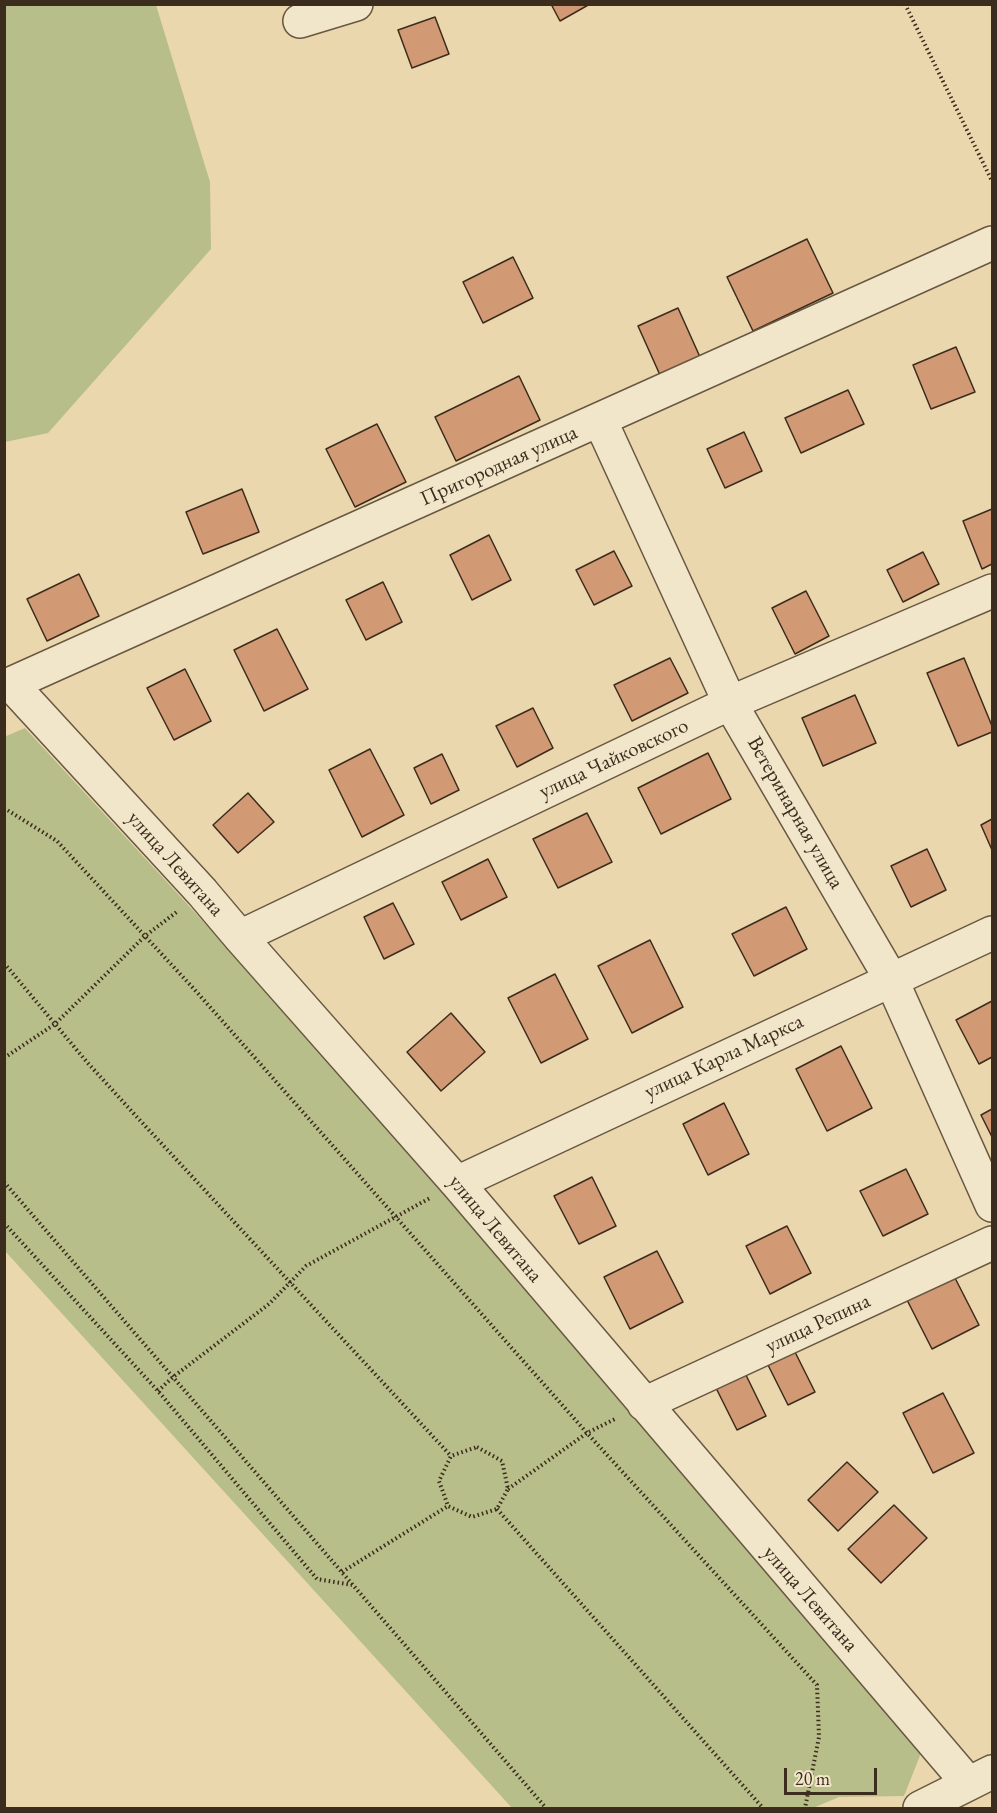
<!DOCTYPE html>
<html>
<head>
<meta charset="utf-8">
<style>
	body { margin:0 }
	#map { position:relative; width:997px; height:1813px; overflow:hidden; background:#ead7ae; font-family:"EB Garamond",serif }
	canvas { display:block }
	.frame { position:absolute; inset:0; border:6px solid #3c2c1d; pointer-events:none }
	.scale { position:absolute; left:784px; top:1768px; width:93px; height:27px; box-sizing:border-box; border:3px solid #3c2c1d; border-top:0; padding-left:8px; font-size:18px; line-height:21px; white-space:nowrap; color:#3c2c1d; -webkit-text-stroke:4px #f1e5ca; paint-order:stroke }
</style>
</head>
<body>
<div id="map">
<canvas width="997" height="1813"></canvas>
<div class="frame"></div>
<div class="scale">20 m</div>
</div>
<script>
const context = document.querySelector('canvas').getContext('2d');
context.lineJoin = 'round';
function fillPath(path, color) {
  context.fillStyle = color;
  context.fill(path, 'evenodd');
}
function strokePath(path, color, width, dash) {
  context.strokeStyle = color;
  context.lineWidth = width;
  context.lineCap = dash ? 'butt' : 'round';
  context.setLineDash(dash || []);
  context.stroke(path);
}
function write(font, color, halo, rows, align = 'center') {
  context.font = font + ' "EB Garamond",serif';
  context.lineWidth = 4.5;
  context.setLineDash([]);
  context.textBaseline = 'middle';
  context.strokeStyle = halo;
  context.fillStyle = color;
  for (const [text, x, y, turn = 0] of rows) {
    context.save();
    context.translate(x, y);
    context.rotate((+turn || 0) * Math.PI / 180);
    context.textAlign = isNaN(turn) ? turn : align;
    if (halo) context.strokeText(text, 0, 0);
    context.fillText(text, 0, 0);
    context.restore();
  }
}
fillPath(new Path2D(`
	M4 5H156L210 182 211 249 48 433 5 442Z
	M25 728 224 944 402 1146 923 1748 904 1796 839 1797 813 1808H640L610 1807 512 1808 5 1251 4 737Z`), '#b8be89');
const building = new Path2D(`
	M551 4H590L560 21Z
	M435 17 449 54 412 68 398 30Z
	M807 239 833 293 753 331 727 277Z
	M513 257 533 298 483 323 463 282Z
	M678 308 700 357 660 375 638 326Z
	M956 347 975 392 931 409 913 365Z
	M519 376 540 420 456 461 435 417Z
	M848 390 864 424 801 453 785 418Z
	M377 424 406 482 355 507 326 449Z
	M744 432 762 471 725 488 707 449Z
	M242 489 259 532 203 554 186 512Z
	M992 509V564L982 569 963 521Z
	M489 535 511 580 472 600 450 555Z
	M614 551 632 586 594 605 576 570Z
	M923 552 939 584 903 602 887 570Z
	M79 574 99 616 47 641 27 599Z
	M383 582 402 622 366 640 346 600Z
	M806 591 829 636 795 654 772 608Z
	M277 629 308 689 264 711 234 650Z
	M670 658 688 693 632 721 614 685Z
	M964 658 992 726V732L958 746 927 673Z
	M185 669 211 721 174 740 147 688Z
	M855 695 876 743 823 766 802 718Z
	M533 708 553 748 517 767 496 726Z
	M370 749 404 815 362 837 329 770Z
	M708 753 731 799 661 834 638 788Z
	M442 754 459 790 431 804 414 768Z
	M248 793 274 822 238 853 213 825Z
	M587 813 612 862 558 888 533 839Z
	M992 819V850L981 825Z
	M927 849 946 890 911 907 891 866Z
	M488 859 507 897 461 920 442 882Z
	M393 903 414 944 384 959 364 917Z
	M786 907 807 949 754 976 732 934Z
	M650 940 683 1007 632 1033 598 966Z
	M555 974 588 1039 541 1063 508 998Z
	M992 1001V1057L979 1064 956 1020Z
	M451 1013 485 1052 441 1091 407 1052Z
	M841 1046 872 1108 827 1131 796 1069Z
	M724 1103 749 1154 708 1175 683 1124Z
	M992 1109V1137L981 1115Z
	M906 1169 928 1214 883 1236 860 1191Z
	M592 1177 616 1226 579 1244 554 1196Z
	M787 1226 811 1273 770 1294 746 1246Z
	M657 1251 683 1302 630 1329 604 1277Z
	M953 1274 979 1325 932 1349 906 1298Z
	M795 1352 815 1392 788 1405 768 1365Z
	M744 1371 766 1416 737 1430 715 1386Z
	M943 1393 974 1453 933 1473 903 1413Z
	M847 1462 878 1492 838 1531 808 1500Z
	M894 1505 927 1538 881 1583 848 1549Z`);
fillPath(building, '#d19974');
strokePath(building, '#3c2c1d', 1.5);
const street = new Path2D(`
	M300 21 356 4
	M600 420 730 703 891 979 992 1205
	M11 684 202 892 240 937 457 1183 968 1783
	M4 687 992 243
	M240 937 730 703 992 591
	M457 1183 992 933
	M644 1404 992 1243
	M920 1808 992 1772`);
strokePath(street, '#685741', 36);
strokePath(new Path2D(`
	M905 4 992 181
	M4 808 57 841 194 989 587 1433 817 1685 819 1737 805 1808
	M4 963 86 1061 136 1116 451 1456
	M4 1058 55 1024 145 936 178 911
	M4 1182 546 1808
	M4 1223 158 1391 317 1579 352 1585
	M158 1391 173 1377 269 1304 306 1266 430 1198
	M477 1447 502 1461 508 1489 497 1509 472 1517 448 1506 439 1481 451 1456Z
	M508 1489 587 1433 615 1419
	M497 1509 763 1808
	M342 1572 448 1506`), '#3c2c1d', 4, [1.5, 3]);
strokePath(street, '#f1e5ca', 33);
write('21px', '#3c2c1d', '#f1e5ca', [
	["Пригородная улица",499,466,-24],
	["улица Чайковского",614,759,-25],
	["Ветеринарная улица",795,813,60],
	["улица Левитана",175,864,48],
	["улица Карла Маркса",724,1057,-25],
	["улица Левитана",495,1229,50],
	["улица Репина",818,1324,-25],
	["улица Левитана",810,1599,49]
]);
</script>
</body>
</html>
